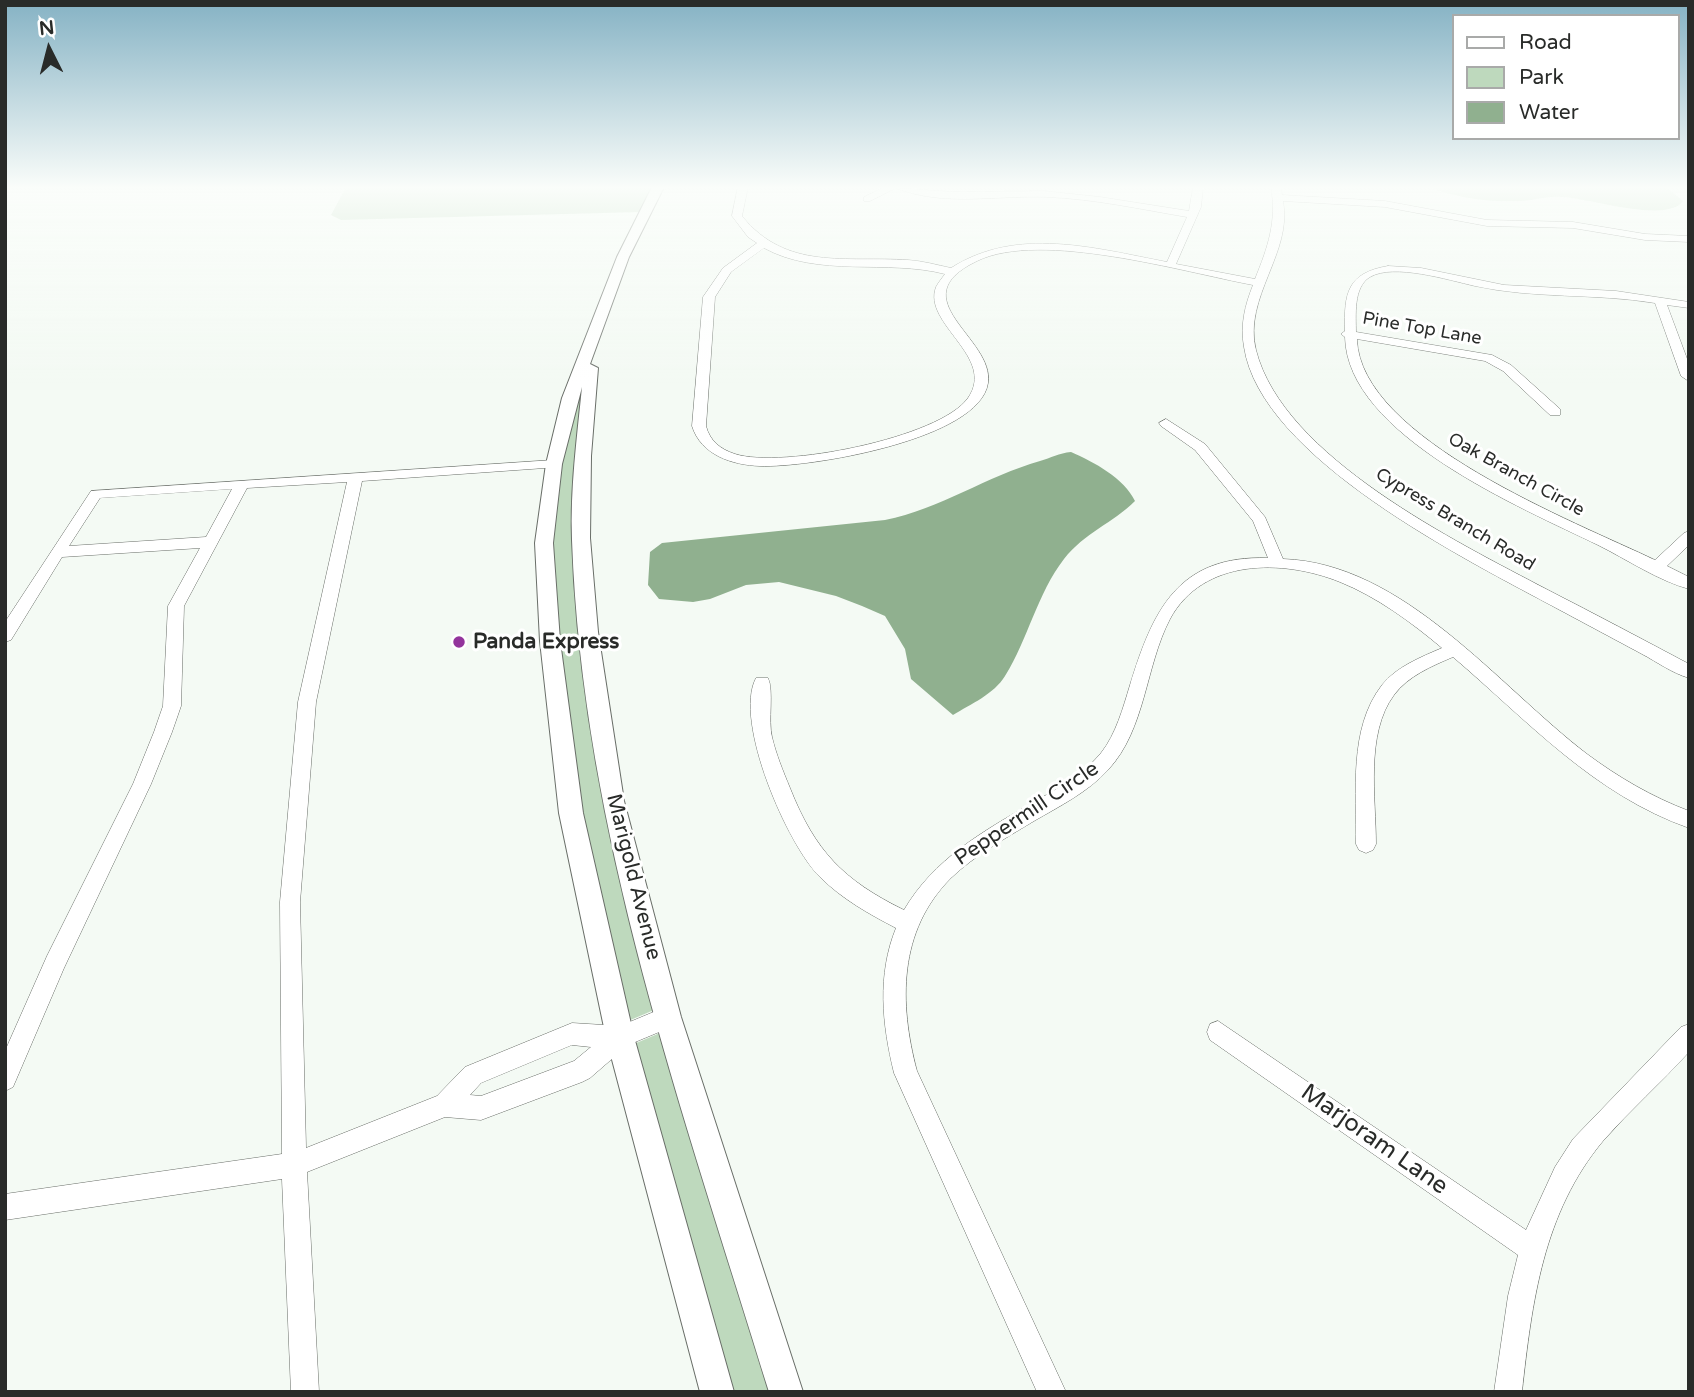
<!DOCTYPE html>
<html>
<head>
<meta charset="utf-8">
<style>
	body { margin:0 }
	#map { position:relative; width:1694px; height:1397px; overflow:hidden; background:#f4faf4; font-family:"Varela Round",sans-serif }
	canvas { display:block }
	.frame { position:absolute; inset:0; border:7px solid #292b29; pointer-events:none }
	.legend { position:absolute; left:1452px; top:14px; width:228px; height:126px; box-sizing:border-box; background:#fff; border:2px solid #a9aaa9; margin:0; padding:9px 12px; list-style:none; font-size:21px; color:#292b29 }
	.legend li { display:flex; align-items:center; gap:14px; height:35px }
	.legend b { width:35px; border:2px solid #a9aaa9 }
	.north { position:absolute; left:14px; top:14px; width:70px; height:70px; -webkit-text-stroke:5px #fff; paint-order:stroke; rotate:354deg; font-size:19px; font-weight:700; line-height:28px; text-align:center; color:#292b29 }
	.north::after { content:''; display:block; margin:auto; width:24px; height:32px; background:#292b29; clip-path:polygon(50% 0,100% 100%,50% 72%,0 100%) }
</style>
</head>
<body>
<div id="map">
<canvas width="1694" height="1397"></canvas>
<div class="frame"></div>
<ul class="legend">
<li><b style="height:9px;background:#fff"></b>Road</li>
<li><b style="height:19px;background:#bed9bd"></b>Park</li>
<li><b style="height:19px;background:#90b08f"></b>Water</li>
</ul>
<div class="north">N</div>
</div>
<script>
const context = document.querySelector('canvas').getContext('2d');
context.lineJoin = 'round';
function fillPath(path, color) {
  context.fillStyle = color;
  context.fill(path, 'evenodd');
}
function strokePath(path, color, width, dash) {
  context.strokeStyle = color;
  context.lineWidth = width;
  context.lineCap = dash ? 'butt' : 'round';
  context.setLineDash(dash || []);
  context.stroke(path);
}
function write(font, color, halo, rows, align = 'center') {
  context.font = font + ' "Varela Round",sans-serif';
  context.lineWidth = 6;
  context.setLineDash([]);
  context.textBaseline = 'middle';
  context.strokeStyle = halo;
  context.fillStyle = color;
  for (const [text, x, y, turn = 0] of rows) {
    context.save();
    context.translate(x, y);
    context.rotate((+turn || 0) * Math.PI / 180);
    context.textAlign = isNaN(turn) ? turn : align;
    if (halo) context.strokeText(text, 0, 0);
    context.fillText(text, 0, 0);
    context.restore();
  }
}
fillPath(new Path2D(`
	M346 187H653L640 212 341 220 331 215Z
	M1429 187H1666L1683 201C1668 224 1588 198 1563 197 1552 196 1542 198 1531 200 1499 204 1459 199 1429 187Z
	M584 378 576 457 579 628 603 804 654 1010 628 1021 580 810 558 639 551 542 561 464Z
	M660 1033 771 1392H732L634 1044Z`), '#bed9bd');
fillPath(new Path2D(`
	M1071 452C1094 462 1124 478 1135 501 1113 523 1084 533 1064 559 1037 594 1028 639 1005 676 994 694 971 704 953 715L911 679 905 649 885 616 862 606 836 596 779 582 746 585 710 599 693 602 659 599 648 585 650 552 662 543 885 520C940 509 987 476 1040 461 1051 458 1059 453 1071 452Z`), '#90b08f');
const minor = new Path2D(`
	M738 187H748L742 216C786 271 846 256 908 260 923 261 937 265 951 268 1017 226 1094 248 1167 262L1187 217C1140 209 1094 199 1047 197 998 195 943 207 896 188L870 201H864V197L884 187 954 192 1044 191 1100 197 1189 211 1193 187H1203L1201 207 1176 264 1255 279C1268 247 1277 221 1271 187H1281L1282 195 1385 201 1487 220 1573 222 1645 234 1689 236V242L1645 240 1573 228 1487 226 1385 207 1283 201C1293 253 1243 297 1256 350 1283 457 1457 542 1548 590 1595 614 1642 639 1689 664V678C1672 673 1657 662 1642 654 1614 639 1586 624 1558 609 1467 560 1261 458 1244 347 1240 325 1245 305 1253 285 1183 272 1041 230 977 261 898 299 995 338 988 383 980 440 807 468 760 466 732 465 701 455 692 426L703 297 723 268 757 243 748 237 732 216ZM764 248C818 278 887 259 945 274 942 278 938 283 936 287 922 324 997 357 968 398 940 438 781 469 735 454 720 449 710 441 706 426L715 297 731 272Z
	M1388 266 1421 268 1504 285 1616 291 1689 302V308L1667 305 1689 364 1687 380 1681 376 1655 303C1595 293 1534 299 1475 286 1448 280 1394 263 1370 277 1353 287 1356 316 1356 332L1492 355 1511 365 1560 409V415H1550L1503 371 1485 361 1357 339C1360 439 1576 522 1655 560L1684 533 1689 531V545L1667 566 1689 577V589C1659 581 1626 559 1598 545 1522 508 1347 435 1345 337L1341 334 1345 331C1344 293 1347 273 1388 266Z
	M1166 419 1205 444 1265 517 1283 559C1404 563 1498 686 1587 754 1618 777 1652 797 1689 811V828C1593 794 1528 721 1453 657 1432 666 1408 676 1394 695 1365 734 1376 798 1376 844L1373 850 1366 853 1359 850 1356 844C1357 793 1348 729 1382 685 1396 667 1421 657 1442 648 1411 622 1377 597 1340 582 1283 559 1203 558 1170 619 1145 667 1146 729 1108 770 1088 792 1060 806 1034 821 1006 838 975 855 951 878 898 931 899 1003 917 1071L1066 1392H1037L894 1073C882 1024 877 975 896 928 869 914 842 899 820 877 788 846 733 721 756 678H768C774 690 768 721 772 737 776 754 783 771 790 788 815 851 843 880 904 910 934 859 982 832 1032 803 1057 789 1083 775 1101 753 1116 734 1123 708 1130 685 1153 610 1178 555 1268 558L1253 521 1195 450 1161 426 1159 423Z
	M554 460 559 461V467L362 481 316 702 300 902 306 1148 437 1096 465 1067 572 1023 620 1026 668 1006 676 1009 679 1017 676 1025 628 1045 590 1078 582 1082 481 1120 445 1117 307 1172 319 1392H291L282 1179 5 1220V1194L282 1154 280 902 298 702 347 482 247 488 184 606 181 706 172 732 151 784 64 968 13 1087 5 1091V1051L47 956 133 784 154 732 163 706 168 606 200 548 62 557 11 640 5 642V622L91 491ZM232 489 206 537 69 546 100 498ZM572 1045 591 1047 574 1061 481 1096 470 1095 481 1083Z
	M1218 1021 1526 1230 1555 1167 1573 1139 1681 1027 1689 1024V1052C1661 1083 1630 1110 1603 1141 1543 1213 1532 1302 1522 1392H1494L1508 1296 1518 1255 1210 1040 1207 1032 1210 1024Z`);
const major = new Path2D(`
	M652 187H664L629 257 590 364 598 368 591 456 590 538 598 632 624 801 681 1017 803 1392H769C684 1114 582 833 572 540 570 489 577 438 582 387L562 464 553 543 560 641 583 813 634 1037 734 1392H700L606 1037 559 813 540 641 535 543 546 464 562 398 617 257Z`);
strokePath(minor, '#696e68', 1);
strokePath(major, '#696e68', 2);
fillPath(minor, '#fff');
fillPath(major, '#fff');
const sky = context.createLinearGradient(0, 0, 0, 383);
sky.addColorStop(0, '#85b2c4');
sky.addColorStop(0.49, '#fafdfa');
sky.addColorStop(1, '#fafdfa00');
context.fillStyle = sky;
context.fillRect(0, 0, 1694, 383);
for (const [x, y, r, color] of [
	[459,642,7,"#93349c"]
]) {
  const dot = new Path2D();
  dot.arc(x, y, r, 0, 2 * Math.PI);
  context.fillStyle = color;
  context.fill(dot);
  strokePath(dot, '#fff', 2.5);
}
write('18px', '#292b29', '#fff', [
	["Pine Top Lane",1422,329,10],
	["Oak Branch Circle",1516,475,29],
	["Cypress Branch Road",1455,520,31]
]);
write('bold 21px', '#292b29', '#fff', [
	["Panda Express",473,642]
], 'left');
write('21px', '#292b29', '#fff', [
	["Peppermill Circle",1027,814,-34],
	["Marigold Avenue",633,877,76]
]);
write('24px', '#292b29', '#fff', [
	["Marjoram Lane",1374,1140,35]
]);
</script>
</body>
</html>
